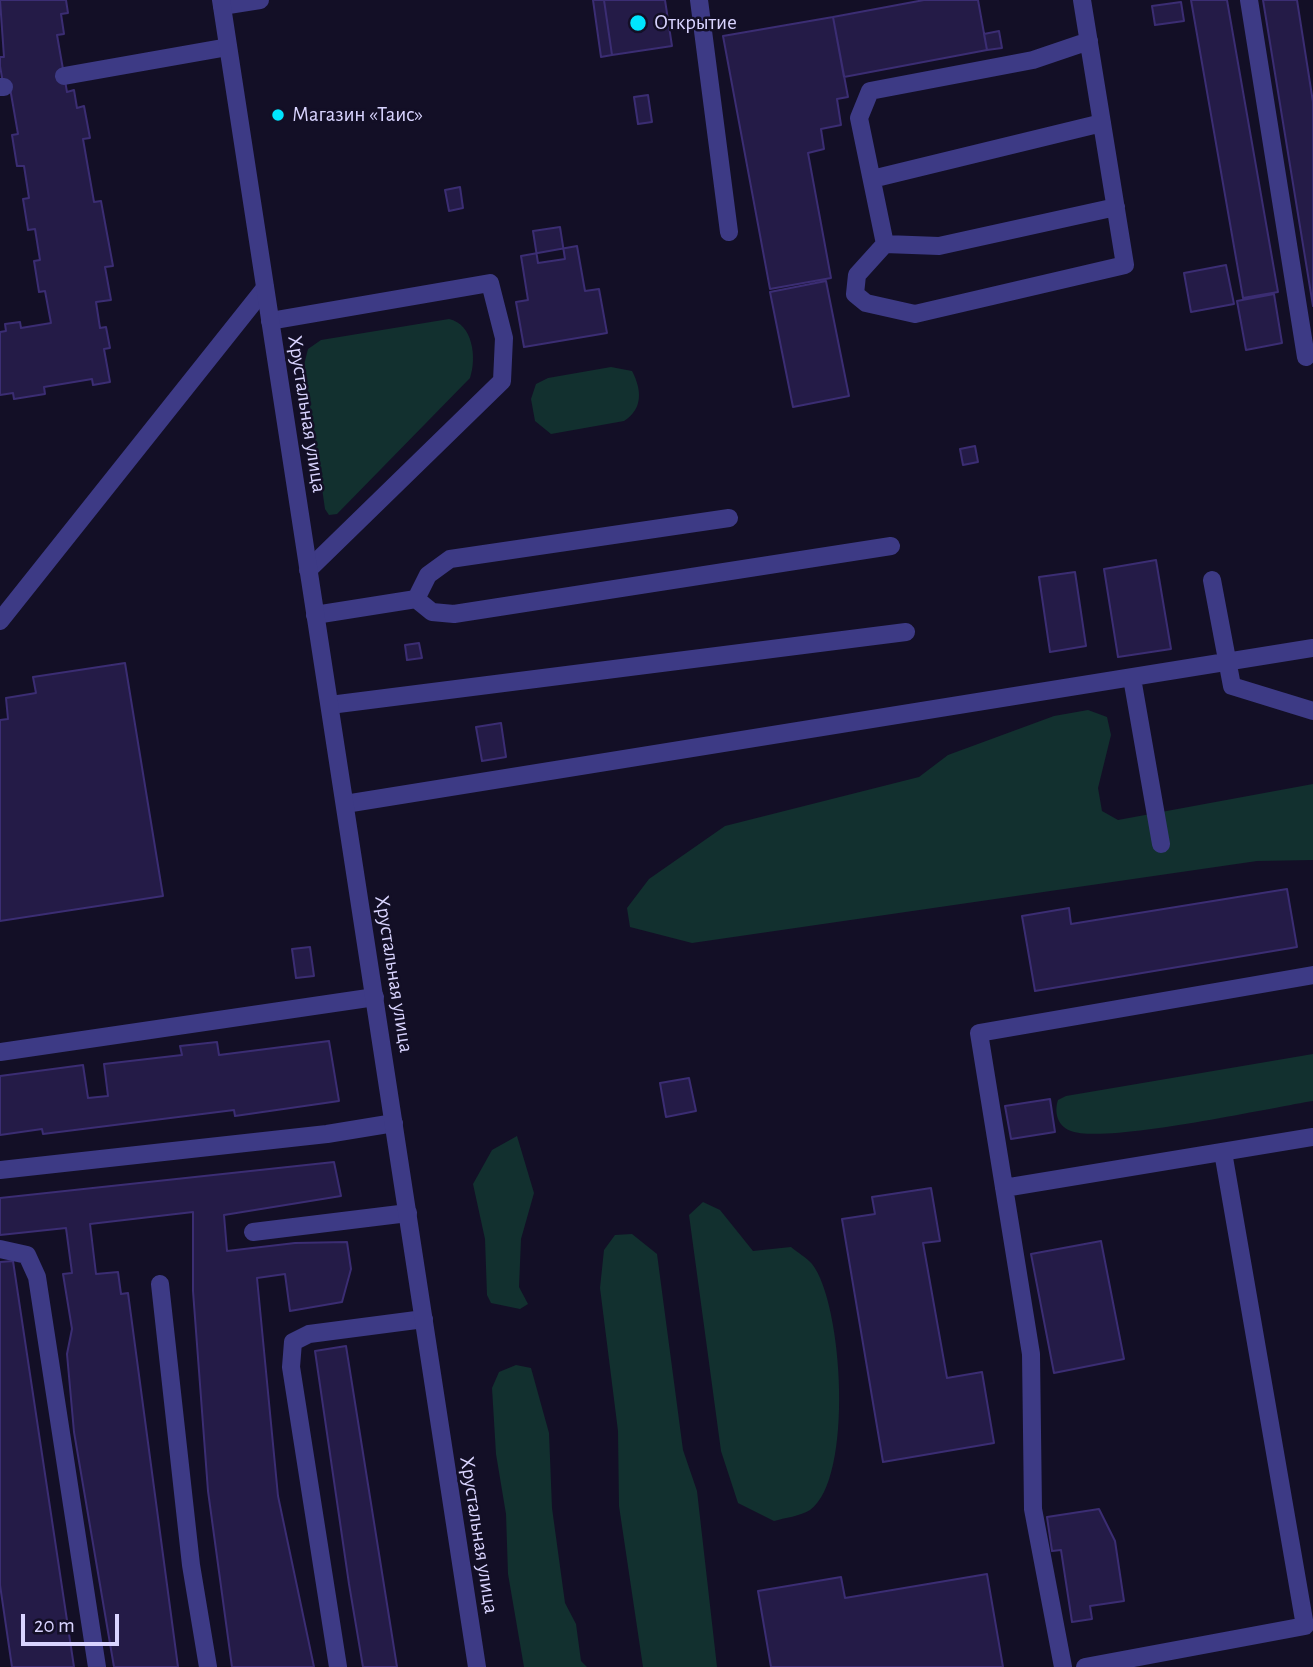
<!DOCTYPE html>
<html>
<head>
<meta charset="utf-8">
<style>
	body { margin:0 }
	#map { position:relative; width:1313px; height:1667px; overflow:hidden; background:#130f26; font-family:"Alegreya Sans",sans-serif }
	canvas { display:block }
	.scale { position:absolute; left:21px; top:1614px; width:98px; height:32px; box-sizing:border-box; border:4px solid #d9d4ff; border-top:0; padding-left:9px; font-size:21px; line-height:24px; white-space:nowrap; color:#d9d4ff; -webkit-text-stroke:5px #130f26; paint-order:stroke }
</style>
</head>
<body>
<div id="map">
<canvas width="1313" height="1667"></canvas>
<div class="scale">20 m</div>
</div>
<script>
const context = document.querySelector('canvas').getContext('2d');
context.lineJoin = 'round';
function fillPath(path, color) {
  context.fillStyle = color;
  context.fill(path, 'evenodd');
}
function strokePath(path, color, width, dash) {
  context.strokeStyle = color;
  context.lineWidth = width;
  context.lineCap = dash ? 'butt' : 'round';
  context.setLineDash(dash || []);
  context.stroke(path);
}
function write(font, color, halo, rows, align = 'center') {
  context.font = font + ' "Alegreya Sans",sans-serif';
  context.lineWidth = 5;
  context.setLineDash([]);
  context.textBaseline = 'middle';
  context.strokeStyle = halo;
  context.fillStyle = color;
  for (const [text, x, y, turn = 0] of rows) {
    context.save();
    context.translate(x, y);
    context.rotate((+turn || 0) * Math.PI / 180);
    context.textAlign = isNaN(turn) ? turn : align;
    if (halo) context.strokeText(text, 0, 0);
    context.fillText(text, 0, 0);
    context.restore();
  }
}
fillPath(new Path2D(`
	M449 319C473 324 477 358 470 378L337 514 329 515 325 509 304 365 308 349 321 340Z
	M611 367 632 371C642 390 643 409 624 421L551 434 535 421 531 399 536 384 548 378Z
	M1088 710 1107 717 1111 735 1098 788 1102 811 1118 820 1313 784V860L1257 861 692 943 630 927 627 908 649 879 725 826 919 777 948 755 1054 716Z
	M1313 1054V1101C1268 1108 1106 1144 1071 1131 1057 1126 1054 1112 1058 1100L1066 1096Z
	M517 1136 534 1193 521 1239 519 1287 528 1304 520 1309 491 1303 487 1295 485 1239 473 1184 492 1150Z
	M703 1202 720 1210 753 1251 791 1247C797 1252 807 1258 812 1264 843 1303 854 1479 810 1510 801 1516 784 1518 774 1521L738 1503 721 1451 689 1215Z
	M632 1234 657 1254 683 1450 697 1491 717 1667H643L619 1506 618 1431 600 1288 604 1250 615 1235Z
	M516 1365 531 1368 549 1433 552 1508 565 1603 576 1624 581 1661 587 1667H524L508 1574 506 1514 496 1454 492 1388 499 1372Z`), '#12302f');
const building = new Path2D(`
	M0 0H66L68 13 61 14 64 34 57 35 67 92 74 90 77 108 84 106 90 138 83 139 94 202 101 201 113 266 105 267 111 300 96 302 100 328 106 327 110 348 104 349 110 382 93 385 92 379 44 387 45 394 14 399 13 393 0 395V332L6 331 5 324 20 322 21 328 51 323 45 291 39 292 34 261 40 260 35 229 28 230 23 199 29 198 24 166H17L12 135 18 134 10 88 4 89 0 66V57H4Z
	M593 0H604L612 55 601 57Z
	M604 0H665L672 46 612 55Z
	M924 0H978L987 50 844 77 833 17Z
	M1191 0H1227L1278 292 1243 298Z
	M1263 0H1297L1313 102V306Z
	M1181 2 1184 21 1155 25 1152 6Z
	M833 17 848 97 837 99 841 125 821 129 824 149 808 153 831 278 770 289 723 36Z
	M999 31 1002 48 987 50 984 34Z
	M648 95 652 122 638 124 634 97Z
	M460 187 463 208 449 211 445 190Z
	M560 227 565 259 538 263 533 231Z
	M577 246 585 291 599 289 607 333 524 347 516 302 528 300 521 256Z
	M1226 265 1234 304 1191 312 1184 273Z
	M826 281 849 396 793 407 770 292Z
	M1274 294 1282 343 1246 350 1237 301Z
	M975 446 978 462 963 465 960 449Z
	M1156 560 1171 649 1118 657 1104 569Z
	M1075 572 1086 646 1050 652 1039 577Z
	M419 643 422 658 407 660 405 645Z
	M125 663 163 896 0 921V720L8 719 6 698 36 693 33 677Z
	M501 723 506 757 482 761 476 727Z
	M1287 889 1297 947 1035 991 1022 916 1069 908 1071 924Z
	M310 947 314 976 296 978 292 949Z
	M329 1041 339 1101 235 1116 234 1110 43 1134 42 1129 0 1135V1076L83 1065 88 1098 108 1096 104 1064 182 1055 180 1046 217 1042 219 1055Z
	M689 1078 696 1111 666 1117 660 1083Z
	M1050 1099 1055 1132 1011 1139 1005 1106Z
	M334 1162 341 1196 224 1215 227 1251 295 1243 347 1242 351 1269 342 1302 290 1311 285 1274 257 1278 278 1496 314 1667H232L208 1491 193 1291V1212L90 1224 96 1274 118 1272 121 1294 128 1293 178 1667H114L74 1432 67 1354 72 1329 63 1274 72 1273 66 1228 0 1235V1198Z
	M931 1188 940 1241 923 1243 947 1378 982 1372 994 1443 883 1462 842 1219 875 1214 872 1197Z
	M1101 1241 1124 1359 1054 1373 1031 1254Z
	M13 1261 74 1667H12L0 1585V1262Z
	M346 1346 397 1667H363L349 1584 315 1351Z
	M1099 1509 1115 1541 1124 1601 1090 1606 1092 1619 1072 1622 1061 1550 1052 1551 1047 1517Z
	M987 1574 1003 1667H771L758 1591 841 1577 845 1598Z`);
fillPath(building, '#241b47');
strokePath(building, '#3b2d73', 2);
strokePath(new Path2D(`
	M699 0 729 232
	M1249 0 1306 357
	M222 6 260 0
	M1089 41 1033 60 870 91 859 118 885 244 939 246 1116 207
	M64 76 228 47
	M0 87H4
	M872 179 1102 123
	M885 244 857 275 855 294 866 303 915 314 1125 265 1082 0
	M270 321 490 283 504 338 502 381 308 570
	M1212 580 1232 686 1313 711
	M416 599 432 612 454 614 891 546
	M315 615 416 599 428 575 450 559 729 518
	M1132 678 1161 844
	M330 705 906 632
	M345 804 1313 648
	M0 1052 375 997
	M0 1170 327 1134 394 1123
	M1004 1188 1313 1137
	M253 1232 408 1213
	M0 1249 27 1255 37 1277 97 1667
	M160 1284 191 1565 208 1667
	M338 1667 291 1367 293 1342 309 1334 424 1319
	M1063 1667 1033 1509 1031 1354 979 1033 1313 975
	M1085 1667 1305 1626 1223 1152`), '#3d3a85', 18);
strokePath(new Path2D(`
	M0 621 265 288`), '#3d3a85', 18);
strokePath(new Path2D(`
	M221 0 477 1667`), '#3d3a85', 18);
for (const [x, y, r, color] of [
	[638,23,9,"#00e5ff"],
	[278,115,7,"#00e5ff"]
]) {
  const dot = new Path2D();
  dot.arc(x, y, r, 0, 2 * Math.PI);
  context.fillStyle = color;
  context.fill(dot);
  strokePath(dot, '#130f26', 2.5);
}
write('21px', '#d9d4ff', '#130f26', [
	["Открытие",654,23],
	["Магазин «Таис»",292,115]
], 'left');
write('21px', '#d9d4ff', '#130f26', [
	["Хрустальная улица",307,414,81],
	["Хрустальная улица",394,974,81],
	["Хрустальная улица",479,1535,81]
]);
</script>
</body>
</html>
